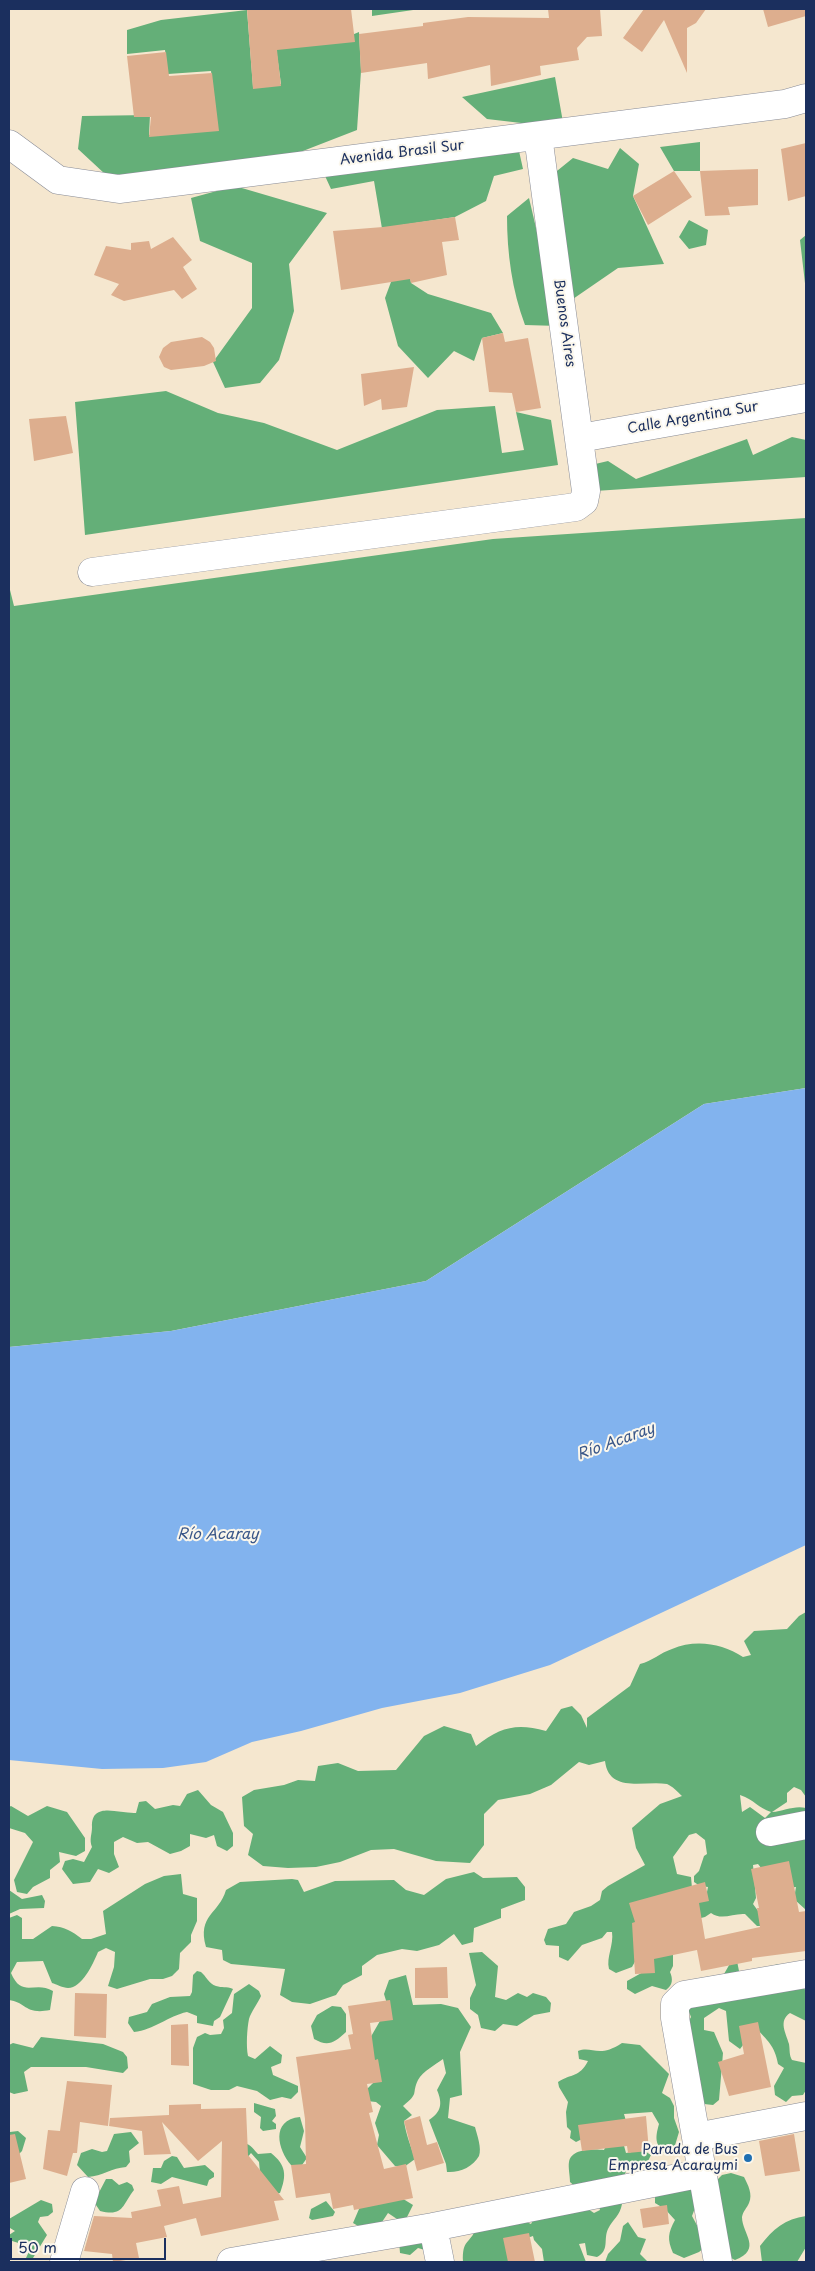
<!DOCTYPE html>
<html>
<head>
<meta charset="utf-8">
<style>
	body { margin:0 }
	#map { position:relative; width:815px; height:2271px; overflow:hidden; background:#f5e7cf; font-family:"Playpen Sans",sans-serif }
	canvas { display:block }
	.frame { position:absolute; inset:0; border:10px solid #1b2f5e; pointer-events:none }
	.scale { position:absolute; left:10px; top:2238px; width:156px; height:22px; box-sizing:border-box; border:2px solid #1b2f5e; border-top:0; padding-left:6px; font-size:15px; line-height:18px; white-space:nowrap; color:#1b2f5e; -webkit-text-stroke:4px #fbf7ec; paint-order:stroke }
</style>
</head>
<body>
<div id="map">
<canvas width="815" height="2271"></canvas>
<div class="frame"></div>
<div class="scale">50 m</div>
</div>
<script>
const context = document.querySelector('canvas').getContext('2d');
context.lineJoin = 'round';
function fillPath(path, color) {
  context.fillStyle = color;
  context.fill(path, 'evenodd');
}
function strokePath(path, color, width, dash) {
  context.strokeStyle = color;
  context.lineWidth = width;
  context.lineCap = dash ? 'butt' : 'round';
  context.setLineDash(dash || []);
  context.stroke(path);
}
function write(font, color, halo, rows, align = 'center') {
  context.font = font + ' "Playpen Sans",sans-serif';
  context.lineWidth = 4;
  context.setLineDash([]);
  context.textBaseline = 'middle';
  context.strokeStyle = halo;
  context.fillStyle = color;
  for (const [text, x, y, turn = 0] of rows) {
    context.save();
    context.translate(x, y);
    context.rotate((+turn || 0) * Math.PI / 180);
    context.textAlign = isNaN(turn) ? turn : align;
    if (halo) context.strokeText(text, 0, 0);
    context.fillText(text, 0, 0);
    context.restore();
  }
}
fillPath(new Path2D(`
	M372 9H420L372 16Z
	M247 10 253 87 281 84 276 48 335 42 359 32 361 71 357 130 254 170 119 187 78 149 82 116 150 115 149 135 218 129 211 71 168 74 165 50 127 54V30L161 20Z
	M555 77 564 128 487 119 462 97Z
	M700 142V171H674L660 147Z
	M620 148 639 164 633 196 664 264 618 268 570 301 552 175 573 158 608 169Z
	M519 151 523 169 494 176 486 201 455 217 402 225 411 283 428 294 491 313 503 333 482 338 474 361 454 351 428 378 398 346 385 298 391 282 374 181 331 189 320 165Z
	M235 186 327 213 289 264 294 311 279 360 260 383 225 388 213 362 252 308V263L200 241 191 198Z
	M529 198 559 326 525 325C512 290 507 253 507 216Z
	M689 220 708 230 706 245 689 249 679 237Z
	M806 235V292L800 240Z
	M166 391 218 413 264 423 337 450 437 410 495 406 502 453 524 450 516 412 551 420 558 465 85 535 75 402Z
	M792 437 806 440V477L595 491 591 465 608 461 636 479 747 439 753 455Z
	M806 518V1088L704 1104 426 1281 171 1331 9 1347V586L14 606 493 539Z
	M806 1612V1797L801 1790 794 1787 787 1793V1802L772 1812C784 1811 795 1805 806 1808V1910L794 1899 796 1887 778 1889 758 1864 753 1865 756 1898 753 1904 769 1926H757L745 1914C733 1913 722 1921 711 1913L705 1917 664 1927 706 1897 708 1887 700 1886 694 1882V1876L699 1871 704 1856 707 1854 705 1840 696 1833 689 1835 673 1857 677 1874 691 1877 692 1888 636 1927 637 1958 632 1967 616 1973 609 1969C606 1957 614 1945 612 1932H607L602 1938 582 1945 568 1961 559 1957V1946L546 1945 544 1940 548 1929 566 1924 574 1912 591 1906 600 1900 602 1891 608 1886 645 1865 636 1848 632 1828 660 1804 682 1796C678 1792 672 1786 667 1784 645 1780 609 1794 605 1761L589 1765 579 1762 551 1785 530 1794 498 1800 484 1814V1845L470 1863 436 1861 394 1849 371 1850 340 1862 316 1867 288 1868 263 1866 248 1855 253 1834 244 1826 242 1797 254 1790 284 1785 298 1780 315 1781 318 1766 338 1763 358 1771 396 1770 424 1736 444 1726 471 1734 476 1746C501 1727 516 1723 546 1731L561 1709 572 1706 581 1715 587 1728V1718L630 1686 640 1664C652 1661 660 1653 672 1649 695 1639 722 1643 743 1657L751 1655 744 1641 754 1631 787 1629 799 1616ZM740 1795C755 1800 758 1808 771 1812L765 1818 750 1807 742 1812Z
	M198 1790 211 1805 223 1812 233 1833V1846L227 1851 217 1846 214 1835 206 1838 190 1834V1846L181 1851 170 1854 148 1842 137 1843 123 1837 114 1842V1854L119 1867 109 1873 98 1869 90 1882 73 1884 62 1869 65 1861 73 1859 84 1862 92 1847C89 1839 92 1835 92 1827 91 1801 119 1814 136 1813L139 1802 146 1801 155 1809 173 1805 180 1806 187 1794Z
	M11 1806 28 1816 47 1806 67 1812 85 1838V1851L76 1856 59 1852 60 1862 50 1870V1878L33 1887 27 1894 17 1892 14 1880 33 1842 25 1833 9 1828V1807Z
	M474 1872 483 1878 517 1877 525 1887V1900L501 1909V1918L474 1928 473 1942 462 1945 454 1934 439 1945 417 1951 402 1949 377 1955 362 1966V1975L343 1985 336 1995 310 2004 292 2002 280 1995 285 1969 231 1964 223 1960 222 1950 206 1947C197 1915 219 1914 226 1890L240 1882 292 1879 298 1880 304 1892 335 1881 394 1880 406 1890 424 1895 446 1879Z
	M181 1874 183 1894 197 1898V1921L191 1935V1942L180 1953 179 1969 172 1976 163 1979H150L117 1989 108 1986 114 1967 115 1952 106 1948 98 1952C93 1964 82 1988 68 1988 63 1988 56 1984 52 1983L43 1961 17 1962 11 1973C22 1999 35 1980 53 1991L50 2010C25 2015 26 2002 9 2000V1918L17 1915 22 1918V1939H33L52 1926C65 1927 72 1931 82 1939H91L106 1934 103 1911 145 1884 164 1876Z
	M9 1890 22 1899 42 1895 45 1901 44 1908 20 1909 9 1914Z
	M652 1951 673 1952V1966L670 1972C673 1979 673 1985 666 1990L652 1986 635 1994 627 1989V1981L645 1971Z
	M482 1952 498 1966 495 1997 506 2000 518 1993 527 1997 533 1993 546 1997 551 2003 550 2012 534 2015 517 2026 503 2024 495 2031 481 2028 478 2015 470 2009V1998L476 1985 469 1953Z
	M732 1960 737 1961 739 1971 743 1973 779 1964 789 1967 806 1991V2021L790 2013C778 2021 786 2033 789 2044 790 2050 789 2055 792 2060L806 2063V2090L803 2095 792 2096 786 2102 775 2095 774 2086 784 2068 778 2064C775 2046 767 2040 756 2028L740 2049 729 2041 726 2011 719 2008 704 2018V2030L714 2032 723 2053 719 2100 713 2105 704 2104 685 2028 691 2017 685 2001 695 1979 724 1974Z
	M197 1971 201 1972C206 1976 209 1984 216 1986 222 1988 226 1986 233 1989L220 2017 214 2021 213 2026 197 2023V2016L187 2012C168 2016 154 2030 134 2032L128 2023 129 2017 147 2012 152 2004 170 1997 190 1996 192 1992 193 1975Z
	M406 1975 413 2005 441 2004 458 2008 471 2027 460 2052 462 2095 450 2098 448 2118 475 2127C477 2135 482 2148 479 2156 473 2167 459 2173 447 2172L446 2164 429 2120C441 2112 443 2104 437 2090L446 2073 443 2059C435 2065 423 2071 418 2080 411 2095 420 2092 403 2106L412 2115 404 2121C406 2135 411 2146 415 2159L404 2167 395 2166 377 2145 379 2135 375 2123 381 2106 376 2102 367 2101 365 2091 378 2078 369 2040 388 2007 384 1994 389 1980Z
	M249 1984 259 1991 261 1996C258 2003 251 2012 249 2019 247 2029 246 2046 248 2056L255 2059 270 2046 282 2055 281 2063 271 2067 273 2075 298 2086V2092L291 2099 282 2097 270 2100 257 2091 237 2086 229 2090H211L193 2084V2048L197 2037 205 2033 210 2035 221 2034 224 2028 223 2020 232 2013 234 1994Z
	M332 2006 341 2007 346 2014V2032C334 2043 328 2047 314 2039L311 2026 317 2015Z
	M41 2037 103 2044 123 2052 127 2057 128 2068 123 2073 86 2067H31L24 2072 28 2091 14 2094 9 2092V2045L13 2043 33 2048Z
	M622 2043 640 2045 669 2074 662 2093 670 2098 674 2106V2118L679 2132 673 2152 665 2154C655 2144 655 2138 659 2124L652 2112 624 2114 628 2128 623 2142 626 2153 643 2150 651 2155 647 2163 627 2169 624 2176 578 2189 570 2182C570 2176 568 2167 569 2162 571 2148 595 2149 604 2150L608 2141 586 2137 576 2142 570 2138 571 2131 567 2127 566 2112 568 2102 559 2087 558 2082C572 2073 579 2078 588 2061L579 2059 578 2051C592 2045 598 2059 622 2043Z
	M254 2103 275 2109 276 2116 272 2121 276 2124V2129L263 2131 260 2128 261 2117 254 2112Z
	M300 2117 304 2131 300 2147 307 2158 302 2165H291C278 2150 270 2120 300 2117Z
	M18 2131 26 2138 22 2151 19 2154 9 2153V2134L10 2132Z
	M131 2132 139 2143 129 2151 130 2162 126 2167C112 2168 102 2176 88 2177L77 2165 81 2153 92 2149 102 2152 107 2151 114 2134Z
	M240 2143C251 2143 251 2147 258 2154L271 2153C286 2165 287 2175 280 2193L275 2194 260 2172 259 2162 251 2153 243 2163Z
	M172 2156 177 2157 184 2168 205 2165 214 2173V2177L209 2180 207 2186 172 2177 161 2184 151 2182 153 2168H161L164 2161Z
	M731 2173 744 2177C748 2185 753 2194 749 2203 747 2208 743 2211 742 2217 742 2234 763 2249 735 2260L723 2254 715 2182 722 2175Z
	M106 2179H112L119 2185 127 2182 132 2185 134 2190C122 2205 124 2217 100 2211L94 2202Z
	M677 2180 693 2190 695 2208 692 2216 700 2231 704 2248 699 2252 684 2258 673 2253C667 2239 668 2233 675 2220L665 2209 655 2203V2193Z
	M400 2197 413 2205 406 2219H397L388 2213 382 2222 365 2230 353 2223 362 2202Z
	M617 2199 622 2204C620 2216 613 2219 608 2229 603 2240 610 2250 597 2257L587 2255 585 2243 579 2244 586 2262H544L542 2249 534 2240 533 2236 521 2240 513 2262H463C462 2238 470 2245 476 2228 485 2227 496 2229 505 2227 514 2226 517 2217 531 2224L534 2218 588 2209 594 2213 600 2210 599 2206Z
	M41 2200 52 2204 53 2212 48 2216 40 2217 38 2222 47 2235 33 2258H26L31 2247 9 2240V2235L15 2231 10 2228 9 2219Z
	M326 2201 335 2212 333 2216 312 2220 309 2218 311 2209Z
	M806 2216V2247L797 2262H762L760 2246C773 2229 785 2219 806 2216Z
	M628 2222 638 2237 646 2239 640 2254 648 2262H605L608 2254 620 2241 623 2226Z
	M420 2239 432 2252 418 2248 410 2255 400 2253 399 2241Z`), '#64af78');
fillPath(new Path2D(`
	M806 1088V1545L550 1665 460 1693 382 1708 301 1731 252 1742 206 1762 163 1768 102 1769 9 1760V1347L171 1331 426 1281 704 1104Z`), '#82b3ee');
fillPath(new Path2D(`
	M247 9H351L355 42 277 50 281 86 253 89Z
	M548 9H600L602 36 587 37 577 48 579 60 540 66 541 75 491 86 490 65 428 79 427 63 361 73 359 34 423 26V23L468 17 549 18Z
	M644 9H706L696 23 687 28V73L664 20 642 52 623 38Z
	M763 9H806V16L768 27Z
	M166 52 169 76 212 73 219 131 149 137 151 117H134L127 56Z
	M806 143V196L788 201 781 149Z
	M758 169V205L728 207 730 215 705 216 700 171Z
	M674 171 692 197 648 225 633 196Z
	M455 217 459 240 442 242 447 275 411 283 410 279 341 290 333 231 383 227Z
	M173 237 192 260 183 267 197 289 182 299 174 290 124 301 111 295 119 284 94 275 106 246 131 250V243L149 241 151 249Z
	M503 333 505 342 528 338 541 408 516 412 512 393 489 392 482 338Z
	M202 337 210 342 214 348 216 361 204 366 171 370 164 367 159 357 163 348 171 342Z
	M414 367 407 407 382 410 381 399 364 406 361 374Z
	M66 416 73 453 34 461 29 419Z
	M789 1861 799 1912 806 1911V1951L752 1958V1961L701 1971 697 1950 654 1959 655 1973 635 1974 632 1923 635 1922 629 1903 705 1882 709 1901 699 1903 705 1939 760 1927 757 1908H759L751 1869Z
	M447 1967 448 1998H415V1968Z
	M75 1993 107 1994 106 2038 74 2036Z
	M390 2000 393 2020 370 2023 375 2060 378 2059 382 2082 367 2084 373 2112 369 2113 384 2169 406 2164 413 2198 354 2210 353 2205 333 2209 330 2193 296 2198 291 2165 306 2164 305 2119 296 2057 351 2049 348 2035 353 2034 348 2006Z
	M758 2022 771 2087 729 2096 718 2062 744 2054 739 2026Z
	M188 2024 189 2066 171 2065V2025Z
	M67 2081 112 2085 108 2126 80 2122 77 2153H73L67 2176 43 2169 48 2130 60 2131Z
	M201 2104V2109L246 2108 248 2155 284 2200 274 2201 279 2220 201 2236 196 2218 164 2226 167 2237 136 2243 139 2258 113 2262 112 2254 84 2251 94 2216 132 2218 131 2212 161 2206 157 2190 179 2186 183 2204 221 2197 222 2141 198 2161 162 2122 171 2154 144 2155 142 2131 109 2126 110 2118 169 2115V2105Z
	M420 2116 427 2145 437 2142 444 2163 417 2171 404 2121Z
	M646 2116 649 2151 628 2153 627 2146 582 2151 578 2125Z
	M15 2134 26 2179 9 2183V2135Z
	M794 2134 800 2171 765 2176 759 2141Z
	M667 2205 669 2224 643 2228 640 2209Z
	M529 2233 535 2262H508L503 2238Z`), '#ddae8e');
const minor = new Path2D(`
	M9 144 58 180 119 189 785 104 806 98
	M580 438 806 398
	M92 572 576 507 584 501 586 491 538 136
	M770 1832 806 1825
	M696 2137 806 2116
	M433 2227 440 2262
	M64 2262 85 2191
	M231 2262 433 2227 703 2173
	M718 2262 675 2018V2004L684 1995 806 1974`);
strokePath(minor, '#888b96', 29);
strokePath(minor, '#fff', 28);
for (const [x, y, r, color] of [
	[748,2158,5,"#1f6fb2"]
]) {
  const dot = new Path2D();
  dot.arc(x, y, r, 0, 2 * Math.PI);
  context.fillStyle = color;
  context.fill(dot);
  strokePath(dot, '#fbf7ec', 2);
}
write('14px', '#1b2f5e', '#fbf7ec', [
	["Avenida Brasil Sur",402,153,-7],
	["Buenos Aires",564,323,82],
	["Calle Argentina Sur",693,418,-10]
]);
write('14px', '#1b2f5e', '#fbf7ec', [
	["Parada de Bus",738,2150],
	["Empresa Acaraymi",738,2166]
], 'right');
write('italic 15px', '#3a5789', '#fbf7ec', [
	["Río Acaray",616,1442,-20],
	["Río Acaray",218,1535]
]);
</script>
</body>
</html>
